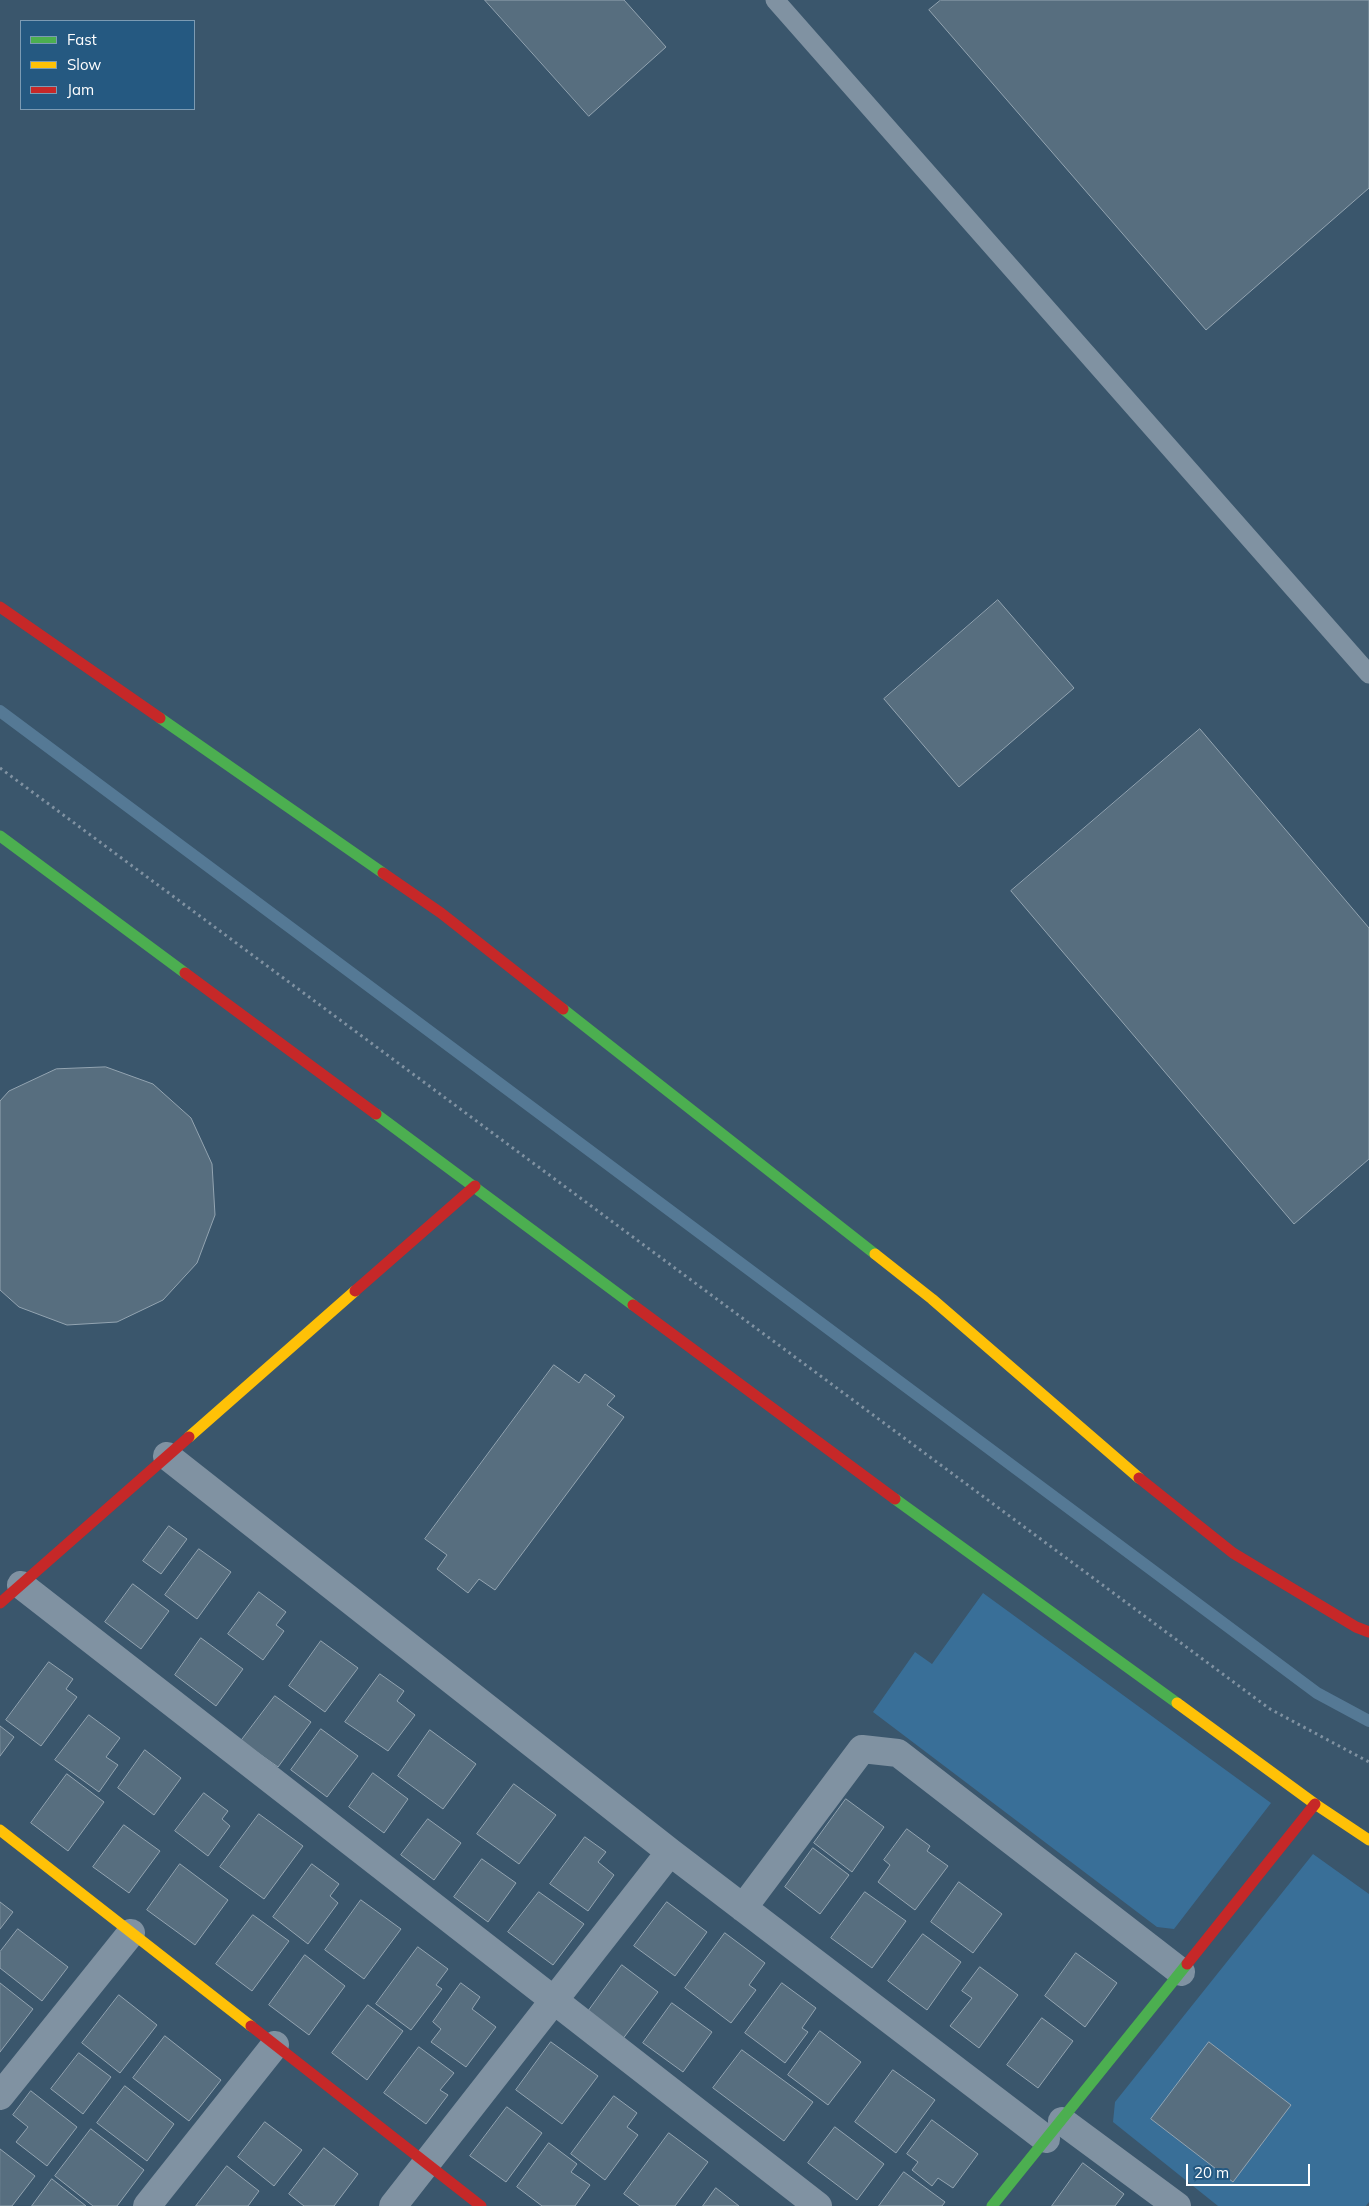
<!DOCTYPE html>
<html>
<head>
<meta charset="utf-8">
<style>
	body { margin:0 }
	#map { position:relative; width:1369px; height:2206px; overflow:hidden; background:#3a566c; font-family:Mulish,sans-serif }
	canvas { display:block }
	.legend { position:absolute; left:20px; top:20px; width:175px; height:90px; box-sizing:border-box; background:#255981; border:1px solid #7c9bb3; margin:0; padding:6px 9px; list-style:none; font-size:15px; color:#fff }
	.legend li { display:flex; align-items:center; gap:10px; height:25px }
	.legend b { width:25px; border:1px solid #7c9bb3 }
	.scale { position:absolute; left:1186px; top:2164px; width:124px; height:22px; box-sizing:border-box; border:2px solid #fff; border-top:0; padding-left:6px; font-size:15px; line-height:18px; white-space:nowrap; color:#fff; -webkit-text-stroke:4px #255981; paint-order:stroke }
</style>
</head>
<body>
<div id="map">
<canvas width="1369" height="2206"></canvas>
<ul class="legend">
<li><b style="height:6px;background:#4caf50"></b>Fast</li>
<li><b style="height:6px;background:#ffc107"></b>Slow</li>
<li><b style="height:6px;background:#c62828"></b>Jam</li>
</ul>
<div class="scale">20 m</div>
</div>
<script>
const context = document.querySelector('canvas').getContext('2d');
context.lineJoin = 'round';
function fillPath(path, color) {
  context.fillStyle = color;
  context.fill(path, 'evenodd');
}
function strokePath(path, color, width, dash) {
  context.strokeStyle = color;
  context.lineWidth = width;
  context.lineCap = dash ? 'butt' : 'round';
  context.setLineDash(dash || []);
  context.stroke(path);
}
fillPath(new Path2D(`
	M983 1593 1271 1803 1174 1929 1157 1927 873 1712 915 1652 932 1664Z
	M1313 1854 1369 1894V2202L1366 2206H1218L1113 2122 1115 2102Z`), '#396f98');
strokePath(new Path2D(`
	M0 711 1317 1693 1369 1721`), '#557995', 12);
const building = new Path2D(`
	M485 0H624L666 47 589 116Z
	M941 0H1369V188L1206 330 929 10Z
	M998 600 1074 688 959 787 884 699Z
	M1200 729 1369 928V1159L1294 1224 1011 891Z
	M106 1067 153 1084 191 1118 212 1164 215 1215 197 1263 163 1300 117 1322 67 1325 19 1307 0 1290V1101L9 1091 56 1069Z
	M554 1365 579 1383 585 1374 615 1396 607 1405 624 1417 495 1590 479 1579 468 1593 437 1569 447 1555 425 1539Z
	M169 1526 187 1539 161 1574 143 1561Z
	M199 1549 231 1572 197 1619 165 1595Z
	M133 1584 169 1611 141 1649 105 1622Z
	M259 1592 286 1612 276 1625 284 1631 263 1660 228 1634Z
	M201 1638 243 1669 216 1706 175 1675Z
	M321 1641 358 1668 325 1712 289 1686Z
	M49 1662 73 1679 66 1689 77 1697 41 1746 6 1720Z
	M380 1674 404 1691 397 1701 415 1715 388 1751 345 1722Z
	M275 1696 311 1722 278 1767 241 1741Z
	M89 1715 120 1738 106 1757 118 1765 99 1792 55 1760Z
	M0 1726 14 1737 0 1756Z
	M321 1729 358 1756 327 1797 291 1770Z
	M430 1730 476 1764 443 1809 398 1776Z
	M145 1750 181 1778 154 1815 118 1788Z
	M373 1773 408 1799 384 1833 349 1807Z
	M67 1774 104 1802 68 1851 31 1823Z
	M514 1784 556 1815 519 1864 477 1834Z
	M204 1793 228 1811 222 1819 230 1826 208 1856 175 1831Z
	M846 1799 884 1827 852 1872 814 1843Z
	M259 1814 303 1846 264 1899 220 1867Z
	M428 1819 461 1843 434 1880 401 1855Z
	M124 1825 160 1851 129 1893 93 1867Z
	M907 1829 930 1846 927 1851 948 1866 915 1910 878 1882 890 1865 884 1860Z
	M585 1837 606 1852 598 1862 614 1875 588 1911 550 1884Z
	M813 1848 849 1875 820 1914 785 1887Z
	M482 1859 516 1883 488 1922 454 1897Z
	M180 1864 228 1900 195 1945 147 1910Z
	M312 1864 339 1884 330 1896 338 1903 308 1944 273 1917Z
	M959 1882 1002 1914 973 1953 931 1922Z
	M539 1892 584 1924 553 1965 508 1932Z
	M865 1892 906 1921 872 1968 831 1938Z
	M361 1900 401 1929 364 1979 325 1950Z
	M0 1902 13 1912 0 1929Z
	M667 1902 707 1932 675 1976 634 1946Z
	M253 1915 289 1941 252 1991 216 1964Z
	M18 1929 68 1967 42 2001 0 1968V1952Z
	M725 1933 765 1963 749 1985 756 1990 731 2023 685 1988Z
	M923 1934 961 1962 927 2010 888 1981Z
	M418 1947 448 1969 436 1985 442 1989 411 2030 376 2004Z
	M1076 1953 1117 1983 1085 2027 1045 1996Z
	M305 1955 345 1986 309 2035 269 2005Z
	M622 1965 658 1992 622 2040 587 2013Z
	M980 1967 1018 1995 979 2048 950 2026 972 1998 962 1991Z
	M0 1983 33 2009 0 2052Z
	M461 1983 480 1997 472 2009 496 2027 466 2067 431 2042 441 2029 433 2022Z
	M782 1983 816 2008 802 2028 808 2032 785 2063 745 2033Z
	M119 1995 157 2025 120 2073 82 2043Z
	M672 2003 712 2032 683 2072 643 2043Z
	M368 2005 403 2031 367 2080 332 2053Z
	M1042 2018 1073 2041 1038 2088 1007 2065Z
	M820 2031 861 2062 828 2105 788 2075Z
	M165 2036 221 2080 189 2121 133 2078Z
	M551 2042 598 2076 562 2124 516 2090Z
	M1209 2042 1291 2105 1233 2182 1151 2119Z
	M419 2047 454 2073 440 2090 448 2095 426 2124 384 2093Z
	M742 2050 813 2102 784 2141 713 2088Z
	M79 2053 111 2077 83 2114 51 2089Z
	M893 2070 935 2100 896 2153 855 2122Z
	M125 2086 174 2124 147 2161 97 2123Z
	M31 2091 77 2127 47 2166 16 2142 28 2127 13 2115Z
	M614 2096 637 2113 627 2127 638 2135 605 2180 571 2154Z
	M507 2107 542 2133 506 2182 470 2156Z
	M932 2120 978 2154 953 2188 938 2178 932 2186 912 2170 918 2162 907 2154Z
	M265 2122 302 2150 274 2186 238 2157Z
	M835 2127 884 2164 857 2200 808 2163Z
	M91 2129 144 2170 117 2206H93L55 2176Z
	M669 2133 708 2162 675 2206H640L624 2194Z
	M549 2143 577 2164 571 2172 590 2185 575 2206H542L517 2187Z
	M324 2148 358 2174 334 2206H304L289 2194Z
	M0 2149 35 2176 12 2206H0Z
	M1083 2163 1124 2194 1115 2206H1052Z
	M227 2166 259 2191 248 2206H196Z
	M904 2172 945 2202 942 2206H879Z
	M52 2179 86 2206H32Z
	M716 2188 739 2206H703Z`);
fillPath(building, '#576e7f');
strokePath(building, '#93a4b1', 1);
strokePath(new Path2D(`
	M0 768 1270 1709 1369 1762`), '#8092a2', 3, [2.5, 4]);
strokePath(new Path2D(`
	M775 0 1369 674`), '#8092a2', 19);
strokePath(new Path2D(`
	M167 1456 670 1852 1046 2139
	M21 1585 818 2206
	M743 1908 862 1749 898 1753 1181 1972
	M0 2096 131 1933
	M1062 2121 1177 2206
	M147 2206 275 2045
	M393 2206 670 1852`), '#8092a2', 28);
strokePath(new Path2D(`
	M160 718 383 873
	M0 836 185 973
	M563 1009 875 1254
	M376 1114 633 1305
	M895 1499 1177 1703
	M992 2206 1187 1964`), '#4caf50', 11);
strokePath(new Path2D(`
	M875 1254 932 1299 1139 1478
	M189 1437 355 1291
	M1177 1703 1315 1804 1369 1840
	M0 1830 251 2026`), '#ffc107', 11);
strokePath(new Path2D(`
	M0 607 160 718
	M383 873 441 913 563 1009
	M185 973 376 1114
	M355 1291 475 1186
	M633 1305 895 1499
	M1139 1478 1233 1553 1356 1627 1369 1632
	M0 1603 189 1437
	M1187 1964 1315 1804
	M251 2026 481 2206`), '#c62828', 11);
</script>
</body>
</html>
